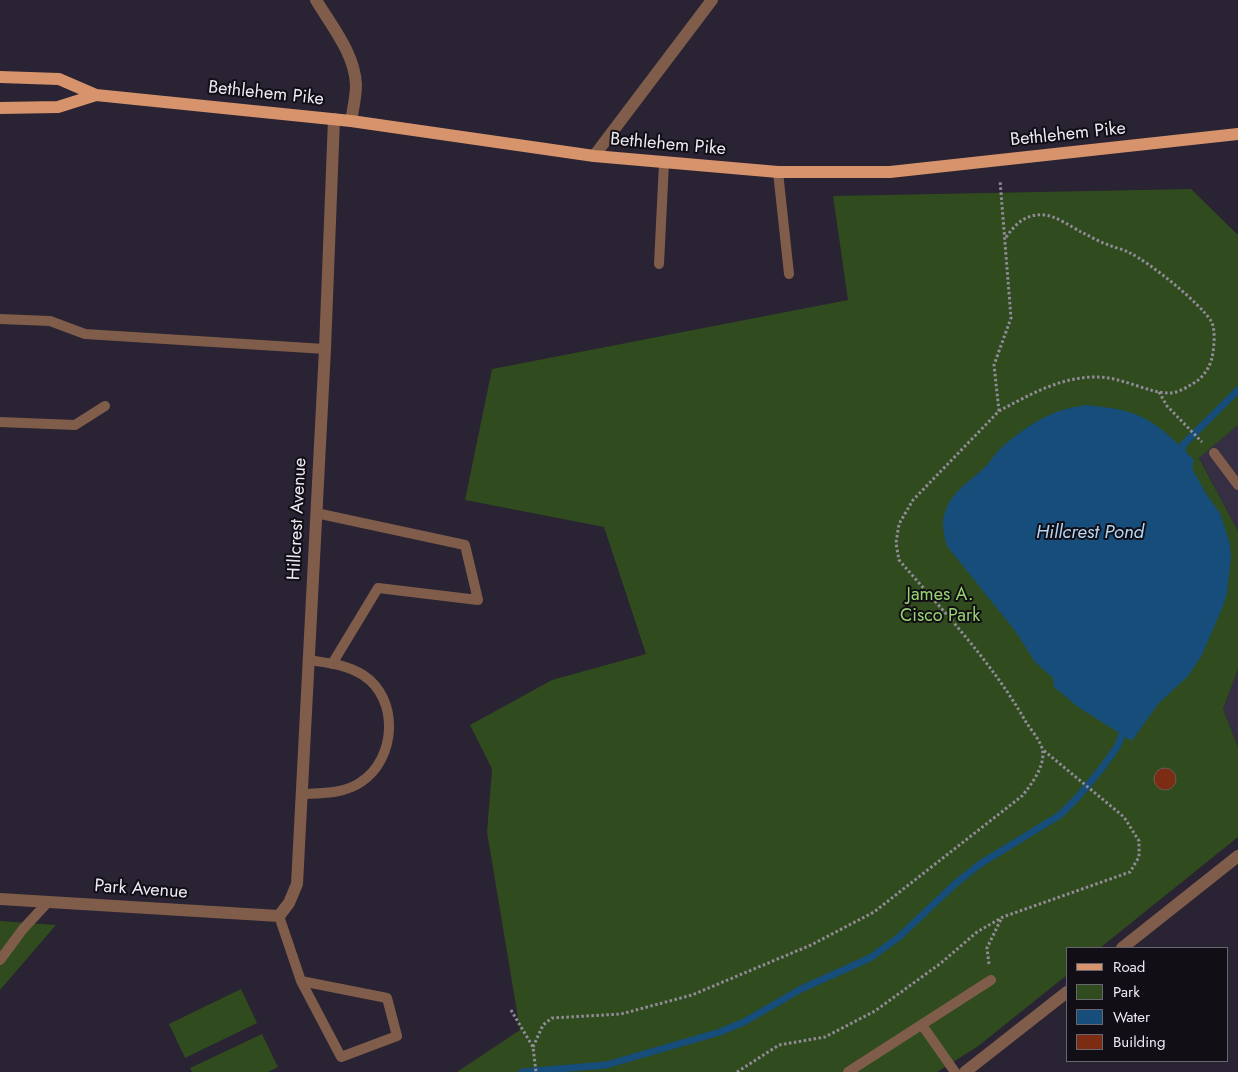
<!DOCTYPE html>
<html>
<head>
<meta charset="utf-8">
<style>
	body { margin:0 }
	#map { position:relative; width:1238px; height:1072px; overflow:hidden; background:#292333; font-family:Jost,sans-serif }
	canvas { display:block }
	.legend { position:absolute; left:1066px; top:947px; width:162px; height:115px; box-sizing:border-box; background:#110e15; border:1px solid #69666f; margin:0; padding:6px 9px; list-style:none; font-size:15px; color:#eeeaf5 }
	.legend li { display:flex; align-items:center; gap:10px; height:25px }
	.legend b { width:25px; border:1px solid #69666f }
</style>
</head>
<body>
<div id="map">
<canvas width="1238" height="1072"></canvas>
<ul class="legend">
<li><b style="height:6px;background:#d7936b"></b>Road</li>
<li><b style="height:14px;background:#304b1d"></b>Park</li>
<li><b style="height:14px;background:#174d7a"></b>Water</li>
<li><b style="height:14px;background:#7b2c13"></b>Building</li>
</ul>
</div>
<script>
const context = document.querySelector('canvas').getContext('2d');
context.lineJoin = 'round';
function fillPath(path, color) {
  context.fillStyle = color;
  context.fill(path, 'evenodd');
}
function strokePath(path, color, width, dash) {
  context.strokeStyle = color;
  context.lineWidth = width;
  context.lineCap = dash ? 'butt' : 'round';
  context.setLineDash(dash || []);
  context.stroke(path);
}
function write(font, color, halo, rows, align = 'center') {
  context.font = font + ' Jost,sans-serif';
  context.lineWidth = 4;
  context.setLineDash([]);
  context.textBaseline = 'middle';
  context.strokeStyle = halo;
  context.fillStyle = color;
  for (const [text, x, y, turn = 0] of rows) {
    context.save();
    context.translate(x, y);
    context.rotate((+turn || 0) * Math.PI / 180);
    context.textAlign = isNaN(turn) ? turn : align;
    if (halo) context.strokeText(text, 0, 0);
    context.fillText(text, 0, 0);
    context.restore();
  }
}
fillPath(new Path2D(`
	M1238 425V531L1199 457Z
	M1238 669V747L1223 709Z`), '#362e43');
fillPath(new Path2D(`
	M1191 189 1238 235V425L1199 458 1238 531V669L1223 709 1238 747V837L1100 948H1067V975L977 1047 937 1072H457L520 1030 487 832 492 769 470 725 552 680 646 654 604 527 465 500 492 369 848 300 833 196Z
	M0 921 56 925 0 990Z
	M241 989 257 1023 185 1058 169 1024Z
	M262 1034 278 1067 268 1072H192L190 1068Z`), '#304b1d');
fillPath(new Path2D(`
	M1087 405C1101 407 1116 408 1129 412 1156 420 1174 440 1194 460L1192 468 1205 492 1220 513 1230 544 1231 557 1227 593 1223 606 1202 655 1188 676 1158 704 1132 741 1078 707 1054 687 1053 678 1035 662 1016 632 947 546C944 536 941 523 945 512 952 492 967 483 982 470 990 463 995 453 1003 446 1029 424 1052 409 1087 405Z`), '#174d7a');
strokePath(new Path2D(`
	M1181 456 1183 445 1238 390
	M522 1072 606 1065 720 1032 744 1022 801 989 870 958 899 937 955 884 980 864 1060 815 1077 798 1102 768 1117 747 1126 726`), '#174d7a', 7);
const building = new Path2D(`
	M1154 779a11 11 0 1 1 22 0a11 11 0 1 1-22 0Z`);
fillPath(building, '#7b2c13');
strokePath(building, '#6e5852', 1);
strokePath(new Path2D(`
	M1159 392 1167 406 1202 442
	M999 411C1029 395 1062 376 1098 377 1122 377 1150 394 1171 393 1179 392 1186 388 1192 384 1202 379 1209 369 1212 358 1214 348 1216 329 1211 321 1200 303 1149 262 1130 253 1123 249 1115 248 1109 245 1099 242 1090 236 1081 232 1072 227 1054 215 1044 215 1026 213 1014 225 1005 239
	M989 964 987 948 1002 917
	M511 1010 533 1047 536 1072
	M533 1047 543 1025 552 1018 621 1014 692 995 811 945 874 912 1022 796C1031 785 1047 764 1042 748 1039 739 1031 730 1026 722 992 662 943 611 899 560L896 543 899 524 913 500 999 411 994 365 1011 318 1000 180
	M737 1072 779 1045 825 1037 875 1011 941 963 977 932 1003 917 1130 872 1139 857V841L1124 817 1042 749`), '#918c99', 3, [2.5, 2.5]);
strokePath(new Path2D(`
	M778 172 789 274
	M659 264 664 163
	M0 319 50 321 85 334 325 349
	M0 422 75 425 105 406
	M1214 453 1238 485
	M316 513 465 545 478 600 378 588 332 664
	M302 794C321 793 344 794 361 782 396 759 400 699 363 675 345 664 328 663 308 660
	M279 916 301 981 341 1057 397 1036 387 998 301 981
	M0 960 23 929 48 902
	M922 1025 955 1072
	M848 1072 991 980`), '#7f5d4a', 10);
strokePath(new Path2D(`
	M316 0C331 25 355 54 356 85 356 97 353 109 351 121
	M594 156 712 0
	M0 899 279 916 289 903 297 884 325 349 334 119
	M1122 948 1238 856
	M965 1072 1067 992`), '#7f5d4a', 12);
strokePath(new Path2D(`
	M0 77 59 79 96 95 351 121 594 156 778 172H890L1238 134
	M0 108 58 107 96 95`), '#d7936b', 12);
write('18px', '#eeeaf5', '#110e15', [
	["Bethlehem Pike",266,94,6],
	["Bethlehem Pike",1068,135,-6],
	["Bethlehem Pike",668,145,5],
	["Hillcrest Avenue",298,519,-87],
	["Park Avenue",141,890,4]
]);
write('18px', '#97d46f', '#110e15', [
	["James A.",940,596],
	["Cisco Park",940,617]
]);
write('italic 19px', '#b3d5f6', '#110e15', [
	["Hillcrest Pond",1090,533]
]);
</script>
</body>
</html>
